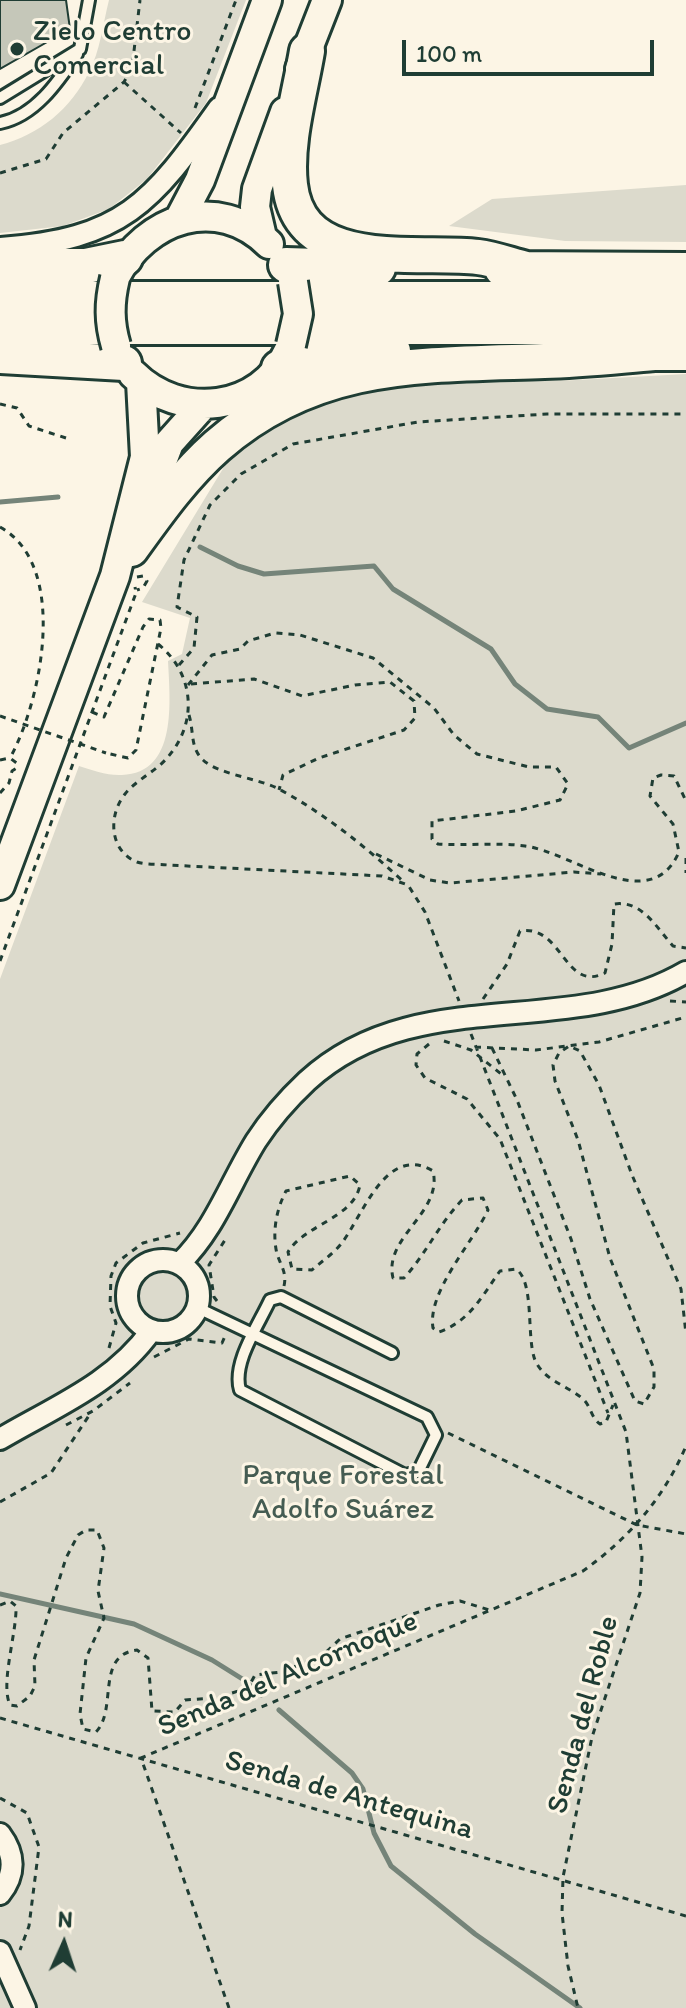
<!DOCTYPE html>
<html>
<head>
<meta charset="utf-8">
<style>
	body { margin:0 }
	#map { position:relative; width:686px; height:2008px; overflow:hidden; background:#fcf5e5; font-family:Itim,sans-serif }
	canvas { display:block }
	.north { position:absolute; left:24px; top:1904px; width:80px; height:80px; -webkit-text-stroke:6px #fcf5e5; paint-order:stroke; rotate:3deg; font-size:22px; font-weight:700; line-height:32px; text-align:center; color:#1f3d34 }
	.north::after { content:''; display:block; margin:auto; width:28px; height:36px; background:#1f3d34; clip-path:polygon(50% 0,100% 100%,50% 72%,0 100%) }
	.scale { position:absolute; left:402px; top:40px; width:252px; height:36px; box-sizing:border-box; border:4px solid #1f3d34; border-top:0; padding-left:10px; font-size:24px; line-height:28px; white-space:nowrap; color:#1f3d34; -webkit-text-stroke:6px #fcf5e5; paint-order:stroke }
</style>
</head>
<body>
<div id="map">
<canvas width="686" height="2008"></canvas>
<div class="north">N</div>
<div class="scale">100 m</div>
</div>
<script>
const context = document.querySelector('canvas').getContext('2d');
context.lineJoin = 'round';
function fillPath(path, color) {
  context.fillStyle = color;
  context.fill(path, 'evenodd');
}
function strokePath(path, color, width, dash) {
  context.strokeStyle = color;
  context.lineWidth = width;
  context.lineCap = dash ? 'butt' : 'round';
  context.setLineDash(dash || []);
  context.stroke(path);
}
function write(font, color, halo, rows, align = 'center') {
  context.font = font + ' Itim,sans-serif';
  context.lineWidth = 6;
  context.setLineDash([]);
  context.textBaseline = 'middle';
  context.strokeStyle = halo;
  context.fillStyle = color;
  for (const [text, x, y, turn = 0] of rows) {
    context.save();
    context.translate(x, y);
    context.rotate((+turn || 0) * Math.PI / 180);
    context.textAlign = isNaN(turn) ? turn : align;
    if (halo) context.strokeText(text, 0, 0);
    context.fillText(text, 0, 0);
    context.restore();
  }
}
fillPath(new Path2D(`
	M109 0H246L206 103 147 179 109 209 63 226 0 233V145C39 135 71 109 89 72 100 52 103 23 109 0Z
	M686 185V242L565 241 449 226 492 199Z
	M686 374V2008H0V979L79 766C92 770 108 776 122 775 178 773 170 701 168 661L182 654 190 618 142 602 227 462 274 423 341 393 433 380 558 381Z`), '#dcdacc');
fillPath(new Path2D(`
	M0 0H64L68 28 0 70Z`), '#0003');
strokePath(new Path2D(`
	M0 502 58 497
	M200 547 238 566 264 574 374 566 393 589 491 649 515 684 547 709 598 717 629 748 686 723
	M0 1594 134 1624 212 1660 244 1680 261 1695
	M279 1710 352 1773 363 1789 374 1833 391 1866 475 1934 580 2008`), '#758479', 5);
const building = new Path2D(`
	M0 0H66L70 29 0 69Z`);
fillPath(building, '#c5c7b9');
strokePath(building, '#1f3d34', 2);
const service = new Path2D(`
	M0 98 80 49 89 0
	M0 123C35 116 58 82 77 54
	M198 1308 427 1417 436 1435 418 1472 405 1475 240 1390C232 1363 258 1326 270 1300L281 1297 392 1353`);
const minor = new Path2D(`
	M0 248C123 239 151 204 219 108
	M127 1296a36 36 0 1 1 72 0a36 36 0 1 1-72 0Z
	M180 1263C215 1229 230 1183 256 1141 269 1121 290 1097 307 1081 416 981 568 1041 686 972
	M0 1439C54 1407 113 1384 151 1331
	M0 1834C15 1854 16 1874 0 1894
	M0 1952 25 2008`);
const secondary = new Path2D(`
	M300 69 327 0
	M179 220 200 180 267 0
	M262 237 255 207 257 189 285 112
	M115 277C146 218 217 193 269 244
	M133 374C180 421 261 412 289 350
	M152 488 169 443 203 405
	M0 885 115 576 145 457 141 382`);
const trunk = new Path2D(`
	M307 51C300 93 285 142 290 185 300 274 417 250 478 257 494 259 510 265 526 269
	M286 265 378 268
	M0 266H86L125 258
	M502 269 686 270
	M634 353H686
	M0 356 124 363
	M279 368 338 354 393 351
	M131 549C157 513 183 476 217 446 315 360 422 365 544 361 581 360 617 356 654 353`);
const motorway = new Path2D(`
	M0 300H686
	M0 326H686`);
strokePath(service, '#1f3d34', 16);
strokePath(minor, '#1f3d34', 26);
strokePath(secondary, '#1f3d34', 34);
strokePath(trunk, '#1f3d34', 40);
strokePath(motorway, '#1f3d34', 42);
strokePath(new Path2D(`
	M124 82 181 133
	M195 108 236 0
	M0 173 46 159 63 133 124 82 132 68 140 0
	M0 404 17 408 29 426 69 439
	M0 527C70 566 41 702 10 758
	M137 577 143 576 147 581 143 588 137 590
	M158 644C194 673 199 722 167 758 155 772 136 780 125 794 108 815 109 851 137 862 146 865 158 864 168 865L382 876 408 885 425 912 459 1001
	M179 665 194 648 197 617 177 607 184 560 210 505 241 474 293 444 418 422 547 414H686
	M191 684 254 679 302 696 355 685 390 682 414 701 415 718 404 730 319 758 283 775 279 790
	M188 685 212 655 240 649 248 641 275 633 300 635 373 658 434 708 454 735 477 754 529 767H556L568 784 560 800 516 811 432 821V839L438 844C466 846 497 842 525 846 572 852 650 918 679 852L673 824 650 796 653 778 661 775 674 776 686 801
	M92 712 104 717 143 627 149 619 160 620 161 628 136 750 128 758 106 753
	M189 715C194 731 190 748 203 760 218 774 256 778 277 788 324 813 366 847 405 883
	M0 760 10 758 18 764
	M0 793 9 783 12 771 20 766
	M376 854 430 880 450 883 574 872 601 874
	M686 858V873
	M0 961 136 593 135 587
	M483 999 507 964 520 931C563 924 564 993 605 973L612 944 614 904C642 900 656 927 673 946L686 948
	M670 1001 686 1002
	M471 1034 626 1432 642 1557 640 1593 592 1737 563 1877 562 1913 568 1966 578 2008
	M444 1041 471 1050 505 1077
	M429 1044 417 1054 416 1065 425 1078 467 1099 500 1139 608 1413
	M475 1047 536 1050 599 1042 686 1017
	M492 1048 517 1100 571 1239 590 1299 635 1401 644 1404 654 1387V1369L610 1258 578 1140 555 1081 553 1065 559 1053 569 1046 580 1051 599 1085 632 1175 681 1289 686 1334
	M284 1286C287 1273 281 1266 277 1254 272 1233 276 1210 286 1191L350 1176 360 1185C354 1218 304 1225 288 1252L292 1269 312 1270C322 1261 333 1254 341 1244 363 1216 386 1143 433 1171 443 1213 383 1237 393 1278H404C426 1254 439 1224 462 1200L483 1198 488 1210C472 1244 427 1292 433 1328L439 1332C470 1321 482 1296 500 1271L516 1269C535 1282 526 1337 535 1360 544 1381 567 1385 583 1399 591 1406 591 1418 600 1424L606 1422 613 1405
	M217 1301 214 1297 209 1265 225 1240 221 1238
	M109 1348 116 1323 110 1306 111 1276 116 1263 143 1243 180 1233
	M154 1357 189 1339 222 1343 225 1336
	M66 1425 93 1411 130 1383
	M448 1433 637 1525 686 1534
	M0 1502 51 1473 90 1414
	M0 1605 10 1601 16 1606C17 1633 0 1683 10 1705L17 1706 30 1696 35 1686 34 1660 66 1558 78 1535 86 1530H97L104 1548 98 1591 104 1618 86 1658 80 1714 83 1729 96 1732C118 1709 95 1655 137 1650L148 1658 152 1711 175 1712 185 1700 216 1698 248 1688 255 1675 281 1672 322 1656 340 1639 439 1605 460 1601 493 1611
	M0 1718 686 1916
	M0 1798 27 1813 39 1847 29 1926 20 1950
	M229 2008 141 1758 583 1571C629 1538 664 1498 686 1446`), '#1f3d34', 3, [6, 6]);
strokePath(service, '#fcf5e5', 10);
strokePath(minor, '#fcf5e5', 20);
strokePath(secondary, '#fcf5e5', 28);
strokePath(trunk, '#fcf5e5', 34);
strokePath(motorway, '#fcf5e5', 36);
const secondaryBridge = new Path2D(`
	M115 278C109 303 109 322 116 346
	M291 345 298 314 293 282`);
strokePath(secondaryBridge, '#1f3d34', 34, []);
strokePath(new Path2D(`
	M0 716 106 753`), '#1f3d34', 3, [6, 6]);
strokePath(secondaryBridge, '#fcf5e5', 28);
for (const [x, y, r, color] of [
	[17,49,8,"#1f3d34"]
]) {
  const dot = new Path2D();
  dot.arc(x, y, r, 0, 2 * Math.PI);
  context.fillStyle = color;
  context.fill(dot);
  strokePath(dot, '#fcf5e5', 3);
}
write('30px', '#1f3d34', '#fcf5e5', [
	["Zielo Centro",33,32],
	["Comercial",33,66]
], 'left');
write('30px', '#455c52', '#fcf5e5', [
	["Parque Forestal",343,1476],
	["Adolfo Suárez",343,1510]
]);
write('30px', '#1f3d34', '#fcf5e5', [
	["Senda del Alcornoque",288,1675,-23],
	["Senda del Roble",584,1715,-75],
	["Senda de Antequina",349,1796,16]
]);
</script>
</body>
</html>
